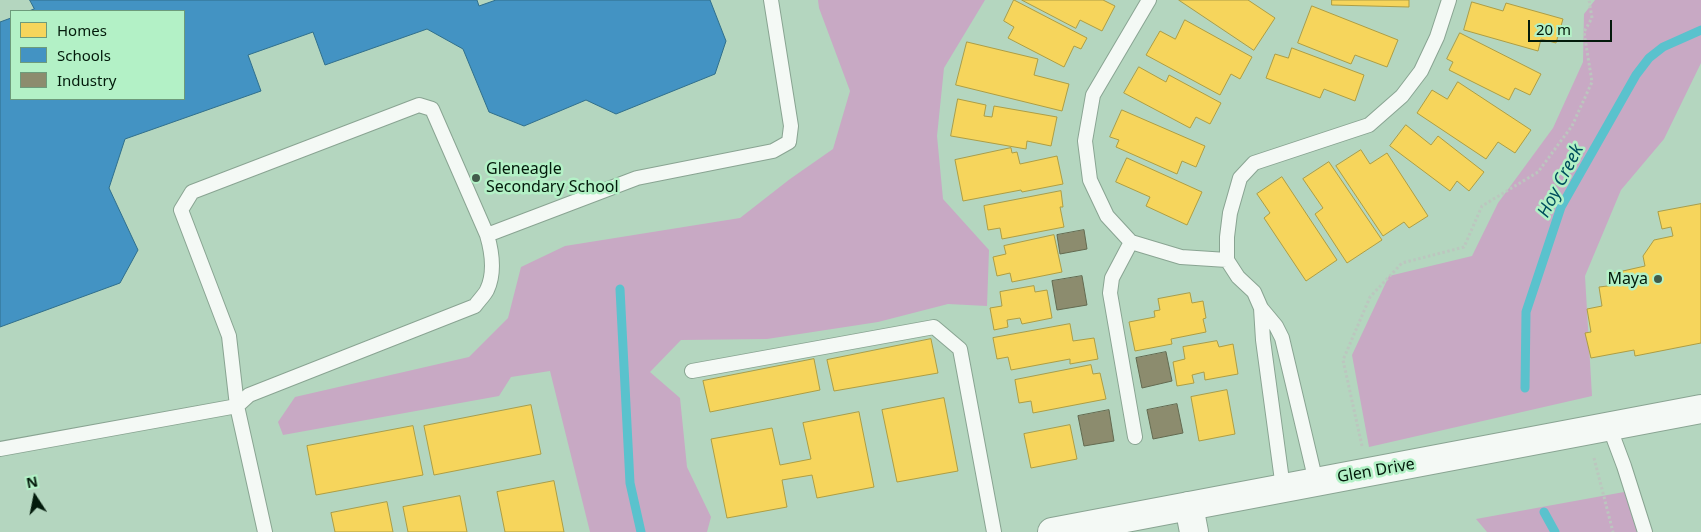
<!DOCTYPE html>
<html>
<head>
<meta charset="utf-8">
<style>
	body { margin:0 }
	#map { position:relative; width:1701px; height:532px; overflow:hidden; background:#b4d6bf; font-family:"Noto Sans",sans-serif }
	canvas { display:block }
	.legend { position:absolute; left:10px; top:10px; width:175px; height:90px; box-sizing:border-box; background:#b3f1c6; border:1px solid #6d9b7b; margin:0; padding:6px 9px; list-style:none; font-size:15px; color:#031a0b }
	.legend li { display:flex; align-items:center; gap:10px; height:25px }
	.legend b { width:25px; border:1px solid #6d9b7b }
	.north { position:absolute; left:10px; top:472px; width:50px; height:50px; -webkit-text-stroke:4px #b3f1c6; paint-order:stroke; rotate:349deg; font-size:14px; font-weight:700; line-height:20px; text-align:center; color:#031a0b }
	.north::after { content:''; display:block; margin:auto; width:18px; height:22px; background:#031a0b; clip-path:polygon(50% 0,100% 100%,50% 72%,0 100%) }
	.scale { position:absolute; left:1528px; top:20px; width:84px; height:22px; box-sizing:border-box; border:2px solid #031a0b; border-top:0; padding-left:6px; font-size:15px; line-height:18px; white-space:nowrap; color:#031a0b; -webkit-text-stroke:4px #b3f1c6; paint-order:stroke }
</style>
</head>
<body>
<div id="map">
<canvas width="1701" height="532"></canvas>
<ul class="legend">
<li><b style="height:14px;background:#f6d55c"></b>Homes</li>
<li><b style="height:14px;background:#4393c3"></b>Schools</li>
<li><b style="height:14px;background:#8c8c6e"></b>Industry</li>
</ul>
<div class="north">N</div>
<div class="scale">20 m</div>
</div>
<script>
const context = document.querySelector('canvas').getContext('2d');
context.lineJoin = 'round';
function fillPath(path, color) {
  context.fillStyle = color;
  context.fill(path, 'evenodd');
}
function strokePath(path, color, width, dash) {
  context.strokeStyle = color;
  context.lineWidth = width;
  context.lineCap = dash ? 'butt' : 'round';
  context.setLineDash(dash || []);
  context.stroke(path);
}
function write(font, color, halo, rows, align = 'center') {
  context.font = font + ' "Noto Sans",sans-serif';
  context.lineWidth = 5;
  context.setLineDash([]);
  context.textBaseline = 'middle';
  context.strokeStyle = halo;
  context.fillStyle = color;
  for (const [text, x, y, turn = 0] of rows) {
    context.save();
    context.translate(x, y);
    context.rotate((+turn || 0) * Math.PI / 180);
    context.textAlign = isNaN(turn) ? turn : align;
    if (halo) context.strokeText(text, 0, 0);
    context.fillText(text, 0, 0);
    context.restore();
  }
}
fillPath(new Path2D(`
	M818 0H985L944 68 937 136 943 199 989 250 987 306 948 304 878 322 767 339 681 340 650 372 680 398 687 467 711 517 707 532H590L550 371 511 377 499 396 283 435 278 422 295 397 469 357 508 318 521 267 565 246 740 218 790 179 833 149 850 91 819 8Z
	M1595 0H1701V63L1664 139 1621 190 1585 276 1592 396 1369 447 1352 355 1389 276 1472 256 1498 203 1553 128 1583 62 1584 14Z
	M1635 490 1648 532H1487L1476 519Z`), '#c8a9c4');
const homes = new Path2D(`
	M1014 0 1087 38 1081 49 1074 46 1064 67 1008 38 1014 27 1004 21Z
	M1022 0H1103L1115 6 1102 31 1080 20 1076 28Z
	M1179 0H1248L1275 18 1254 50Z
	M1332 0H1409V7L1332 5Z
	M1472 2 1503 11 1506 3 1563 19 1556 43 1541 39 1538 51 1464 30Z
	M1312 6 1398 40 1387 67 1355 55 1351 64 1298 43Z
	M1185 20 1252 57 1240 79 1231 74 1220 95 1146 55 1160 31 1175 39Z
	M1460 33 1541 74 1530 95 1515 88 1509 100 1449 70 1453 62 1447 59Z
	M967 42 1038 59 1034 75 1069 84 1062 111 956 85Z
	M1292 48 1364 75 1355 101 1324 89 1320 98 1266 78 1275 54 1288 58Z
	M1139 67 1166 82 1169 75 1221 103 1210 124 1196 117 1190 128 1124 93Z
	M1458 82 1531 130 1515 153 1498 142 1486 159 1417 113 1432 90 1447 99Z
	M958 99 986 105 984 116 992 117 994 106 1057 117 1051 146 1027 141 1026 149 951 136Z
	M1122 110 1205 146 1196 167 1182 161 1177 174 1116 147 1119 140 1110 137Z
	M1406 125 1431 145 1438 136 1484 172 1469 191 1457 181 1450 191 1390 146Z
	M1011 148 1012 153 1017 152 1020 164 1057 156 1063 184 1022 192 1021 190 963 201 955 160Z
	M1361 150 1370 164 1387 153 1428 216 1409 228 1404 222 1383 236 1336 166Z
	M1127 158 1202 192 1187 225 1146 206 1150 197 1116 182Z
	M1329 162 1382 240 1347 263 1315 214 1323 208 1303 179Z
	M1282 177 1337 260 1306 281 1264 218 1270 213 1257 194Z
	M1061 191 1063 207H1060L1064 227 1002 239 1000 228 988 230 984 206Z
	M1701 204V343L1635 356 1634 350 1591 358 1585 333 1591 332 1587 309 1602 306 1599 287 1616 285 1614 273 1645 266 1643 256 1654 240 1673 236 1671 227 1662 229 1658 212Z
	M1054 235 1062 272 1012 282 1010 273 997 276 993 257 1006 254 1004 246Z
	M1034 286 1035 292 1047 290 1052 318 1022 324 1020 318 1007 320 1008 327 994 330 990 308 1002 306 1000 292Z
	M1190 293 1192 303 1203 301 1206 318 1203 319 1206 332 1171 339 1172 344 1135 351 1129 322 1155 317 1154 311 1160 310 1158 299Z
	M1070 324 1073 341 1094 338 1098 359 1070 364V359L1011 370 1008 357 997 359 993 338Z
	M931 339 938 373 834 391 827 360Z
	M1217 341 1219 347 1233 344 1238 374 1205 380 1204 372 1192 375 1194 383 1177 386 1173 362 1185 359 1183 347Z
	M814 359 820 390 710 412 703 381Z
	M1091 365 1093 374 1100 373 1106 399 1033 413 1031 401 1019 403 1015 380Z
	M1227 390 1235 434 1199 441 1191 397Z
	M944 398 958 471 897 482 882 410Z
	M531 405 541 454 434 475 424 426Z
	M859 412 874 487 817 498 812 475 782 480 787 507 727 518 711 439 772 428 780 465 811 459 803 423Z
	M1070 425 1077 459 1031 468 1024 434Z
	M413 426 423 475 316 495 307 446Z
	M554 481 564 532H505L497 492Z
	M460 496 467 532H408L403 507Z
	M387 502 393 532H335L331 513Z`);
fillPath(homes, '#f6d55c');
strokePath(homes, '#ad9d44', 1);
const schools = new Path2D(`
	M30 0H477L479 6 496 0H710L726 41 715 74 616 114 586 100 524 126 489 112 463 49 427 29 325 65 313 32 248 55 261 91 125 139 109 188 138 250 120 283 0 327V22L11 18V99H184V11H29L34 9Z`);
fillPath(schools, '#4393c3');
strokePath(schools, '#306f8c', 1);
const industry = new Path2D(`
	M1084 230 1087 249 1060 254 1057 235Z
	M1082 276 1087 305 1057 310 1052 281Z
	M1166 352 1172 381 1142 388 1136 358Z
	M1177 404 1183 433 1153 439 1147 410Z
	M1109 410 1114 441 1084 446 1078 416Z`);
fillPath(industry, '#8c8c6e');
strokePath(industry, '#636a50', 1);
strokePath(new Path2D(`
	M620 289 630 483 641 532
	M1525 388 1526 312 1561 207 1636 75 1649 58 1663 47 1701 30
	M1544 512 1555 532`), '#5ac2cd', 9);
const lane = new Path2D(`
	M1149 0 1093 95 1085 141 1090 180 1107 216 1131 242 1181 257 1227 260V237L1230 213 1240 178 1254 163 1369 125 1402 96 1421 71 1437 37 1449 0
	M487 235 637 178 773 151 789 142 791 126 771 0
	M1131 242 1112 278 1110 293 1135 437
	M1227 260 1238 277 1254 292 1261 308 1276 326 1282 338 1316 482
	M1261 308 1263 340 1283 488
	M692 371 934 327 960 349 994 532
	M1609 426 1624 466 1645 532
	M0 449 237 406 249 395 475 306C478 301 484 296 487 290 495 273 492 252 487 235L432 109 419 105 192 192 181 210 229 336 237 406 265 532`);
const street = new Path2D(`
	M1189 506 1194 532`);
const secondary = new Path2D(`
	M1052 532 1701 409`);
strokePath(lane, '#89a492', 16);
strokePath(street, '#89a492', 30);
strokePath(secondary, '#89a492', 30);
strokePath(new Path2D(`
	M1362 446 1343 360 1370 297 1402 263 1464 247 1482 206 1538 172 1572 126 1592 82 1584 32 1592 18 1589 0
	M1594 458 1613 532`), '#bcc6bf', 3, [2.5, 2.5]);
strokePath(lane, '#f4f9f5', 14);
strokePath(street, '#f4f9f5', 28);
strokePath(secondary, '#f4f9f5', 28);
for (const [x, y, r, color] of [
	[476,178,5,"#415c4a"],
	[1658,279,5,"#415c4a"]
]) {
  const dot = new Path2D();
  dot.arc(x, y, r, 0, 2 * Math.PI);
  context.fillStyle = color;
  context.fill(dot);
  strokePath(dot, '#b3f1c6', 2);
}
write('16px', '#031a0b', '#b3f1c6', [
	["Gleneagle",486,169],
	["Secondary School",486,187],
	["Maya",1648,279,"right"]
], 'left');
write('16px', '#031a0b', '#b3f1c6', [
	["Glen Drive",1376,471,-10]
]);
write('italic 18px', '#004f5d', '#b3f1c6', [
	["Hoy Creek",1561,181,-63]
]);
</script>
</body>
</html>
